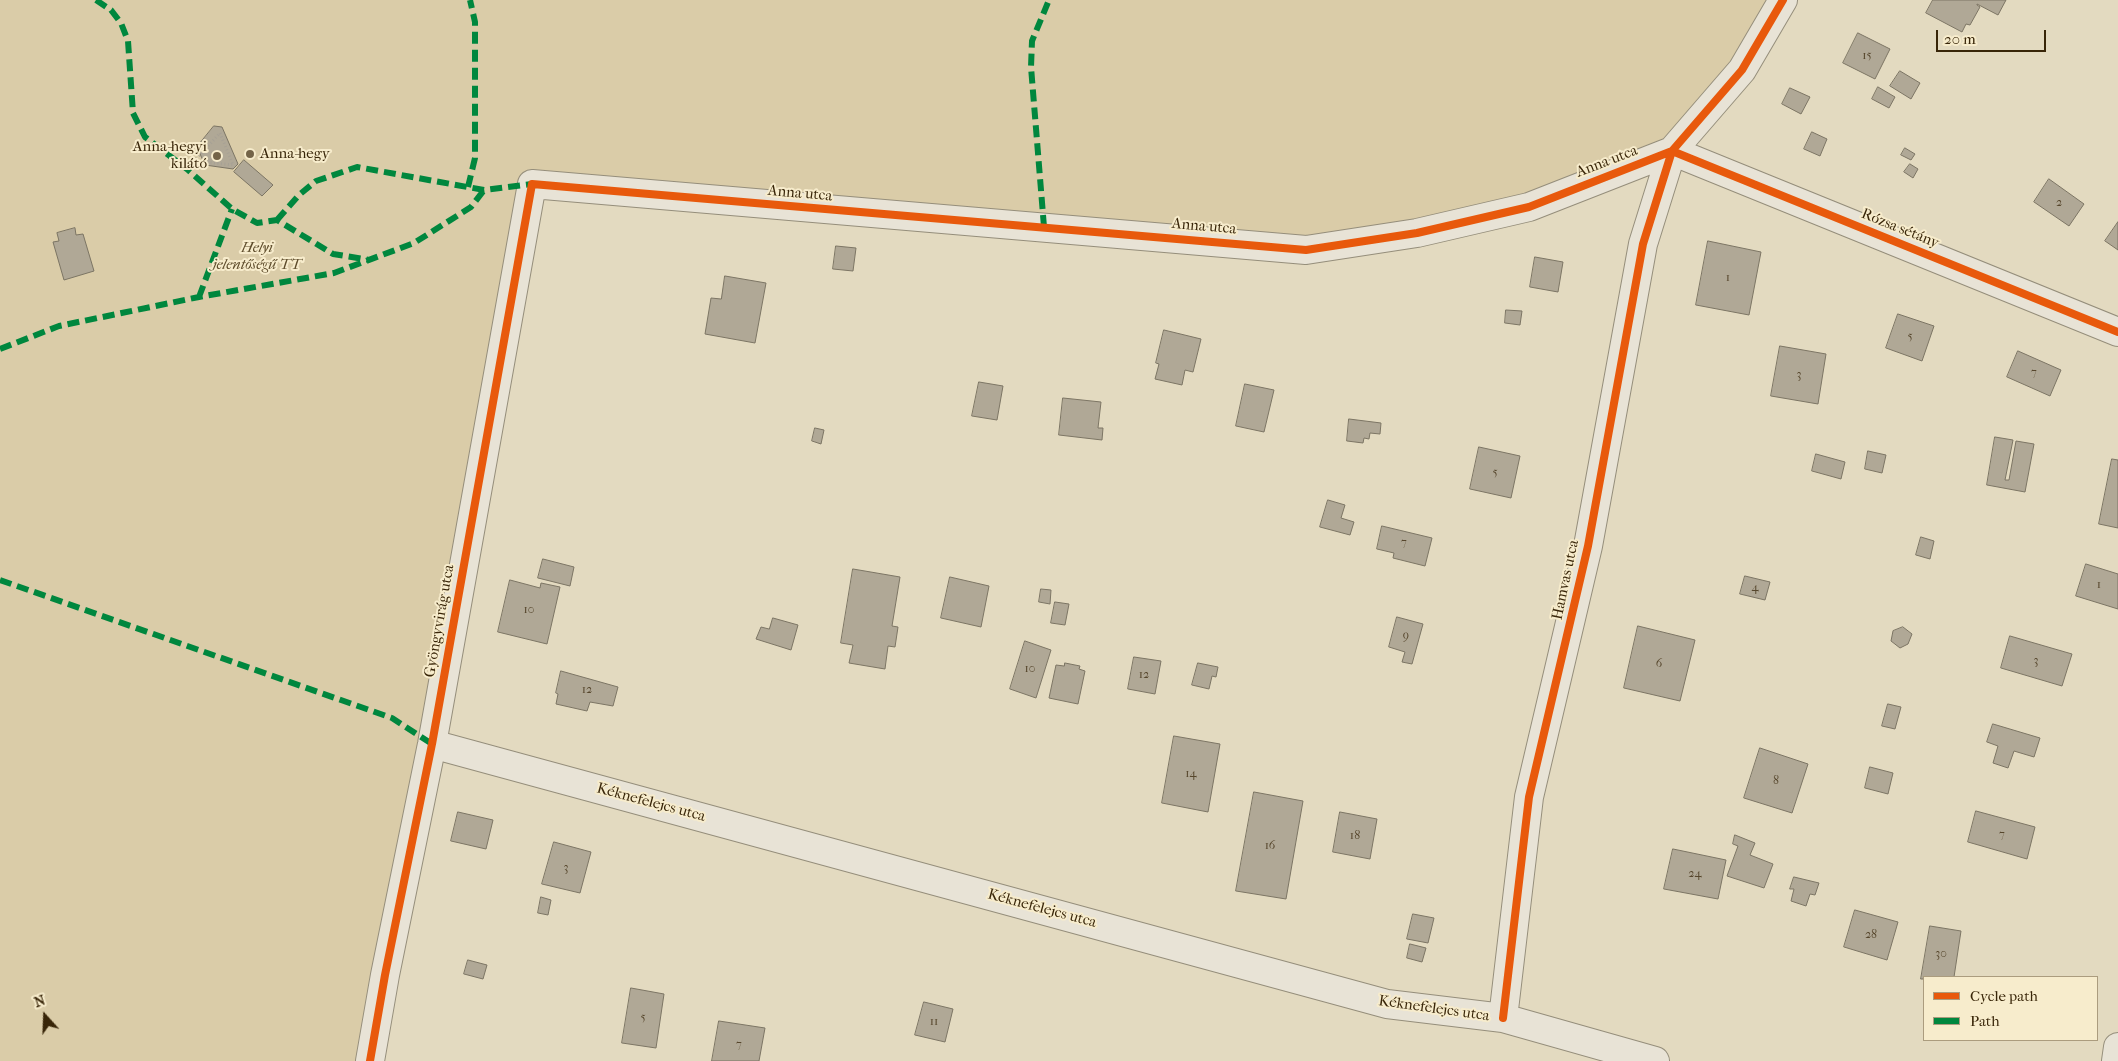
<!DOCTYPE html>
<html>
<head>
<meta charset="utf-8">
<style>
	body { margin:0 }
	#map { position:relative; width:2118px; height:1061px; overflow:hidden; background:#e3dac0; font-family:"IM FELL French Canon",serif }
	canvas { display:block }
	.legend { position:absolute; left:1923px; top:976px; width:175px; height:65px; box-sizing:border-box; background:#f7eccc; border:1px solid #ab9c7e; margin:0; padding:6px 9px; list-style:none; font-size:15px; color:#382508 }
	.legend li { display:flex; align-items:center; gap:10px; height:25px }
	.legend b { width:25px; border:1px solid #ab9c7e }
	.north { position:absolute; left:20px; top:991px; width:50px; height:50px; -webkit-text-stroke:4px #f7eccc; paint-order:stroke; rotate:340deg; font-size:14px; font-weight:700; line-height:20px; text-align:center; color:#382508 }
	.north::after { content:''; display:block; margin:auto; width:18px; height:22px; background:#382508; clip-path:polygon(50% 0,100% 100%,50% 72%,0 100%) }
	.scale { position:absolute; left:1936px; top:30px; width:110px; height:22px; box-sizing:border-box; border:2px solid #382508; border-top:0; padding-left:6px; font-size:15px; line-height:18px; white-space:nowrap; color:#382508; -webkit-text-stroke:4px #f7eccc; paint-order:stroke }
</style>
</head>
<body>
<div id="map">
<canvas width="2118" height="1061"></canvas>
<ul class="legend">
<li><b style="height:6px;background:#e8590c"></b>Cycle path</li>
<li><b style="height:6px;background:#00873e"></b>Path</li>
</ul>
<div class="north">N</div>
<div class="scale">20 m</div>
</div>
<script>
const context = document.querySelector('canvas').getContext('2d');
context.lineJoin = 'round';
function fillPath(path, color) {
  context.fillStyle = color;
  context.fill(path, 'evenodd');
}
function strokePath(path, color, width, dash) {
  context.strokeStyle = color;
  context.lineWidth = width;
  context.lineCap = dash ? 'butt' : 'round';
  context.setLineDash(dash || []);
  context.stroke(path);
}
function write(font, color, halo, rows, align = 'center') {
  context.font = font + ' "IM FELL French Canon",serif';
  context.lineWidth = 4;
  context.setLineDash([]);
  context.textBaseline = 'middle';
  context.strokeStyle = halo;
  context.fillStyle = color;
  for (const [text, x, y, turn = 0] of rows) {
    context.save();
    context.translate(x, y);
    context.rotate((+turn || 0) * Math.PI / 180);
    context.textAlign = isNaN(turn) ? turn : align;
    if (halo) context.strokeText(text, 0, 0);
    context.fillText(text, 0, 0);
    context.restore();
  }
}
fillPath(new Path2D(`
	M0 0H1783L1672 151 1529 207 1306 250 532 184 373 1061H0Z`), '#dacca8');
const building = new Path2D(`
	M1933 0H2006L1998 15 1977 4V5L1980 7 1970 25 1966 24 1962 32 1926 13Z
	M1858 33 1890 49 1875 79 1843 63Z
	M1900 71 1920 83 1911 99 1890 86Z
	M1878 87 1895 97 1889 108 1872 99Z
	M1790 88 1810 97 1801 114 1782 104Z
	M214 126 222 127 238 164 233 169 205 165 197 147Z
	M1812 132 1827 139 1820 156 1804 149Z
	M1905 148 1915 154 1911 160 1901 155Z
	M244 160 273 185 262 196 234 172Z
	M1910 164 1918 169 1913 178 1904 172Z
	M2049 179 2084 204 2069 226 2034 202Z
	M2118 222V250L2105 241Z
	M75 228 76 235 83 234 94 271 64 280 53 242 59 241 57 233Z
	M1708 241 1761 252 1749 315 1696 305Z
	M836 246 856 248 853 271 833 269Z
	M1535 257 1563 262 1558 292 1530 287Z
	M725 276 766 283 755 343 705 334 711 298 721 299Z
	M1506 310 1522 311 1520 325 1505 323Z
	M1898 314 1934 326 1922 361 1886 348Z
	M1164 330 1201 339 1193 372 1185 370 1182 385 1155 379 1159 364 1156 363Z
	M1780 346 1826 354 1818 404 1771 396Z
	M2018 351 2061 370 2050 396 2007 377Z
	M979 382 1003 386 997 420 972 416Z
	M1245 384 1274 390 1264 432 1236 426Z
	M1063 398 1101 402 1098 428H1103L1102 440 1059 435Z
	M1349 419 1381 423 1380 434 1370 433 1369 439 1364 438 1363 443 1347 441Z
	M815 428 824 430 821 444 812 441Z
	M1995 437 2013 440 2005 480H2009L2016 441 2034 444 2025 492 1987 485Z
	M1479 447 1520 456 1511 498 1470 489Z
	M1868 451 1886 455 1882 473 1865 469Z
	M1816 454 1845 462 1841 479 1812 471Z
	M2112 459 2118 460V528L2099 524Z
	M1328 500 1345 505 1341 518 1354 522 1350 535 1320 527Z
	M1382 526 1432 538 1425 566 1393 558 1394 553 1377 549Z
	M1921 537 1934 541 1930 559 1916 555Z
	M543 559 574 567 570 586 538 578Z
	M2086 564 2118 574V609L2076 596Z
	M853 569 900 577 892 626 898 627 895 647 888 646 885 669 849 663 853 645 841 643Z
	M1745 576 1770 582 1765 600 1740 594Z
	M950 577 989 586 981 627 941 618Z
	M510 580 540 588 541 583 560 587 547 644 498 632Z
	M1041 589 1051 590 1050 604 1039 602Z
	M1055 602 1069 604 1065 625 1051 623Z
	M1397 617 1423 624 1412 664 1402 662 1405 652 1389 647Z
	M773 618 798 625 791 650 756 639 761 627 769 629Z
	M1638 626 1695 640 1680 701 1624 688Z
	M1903 627 1912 634 1908 644 1900 648 1891 641 1893 631Z
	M2010 636 2072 654 2062 686 2001 668Z
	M1025 641 1051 650 1036 698 1010 689Z
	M1134 657 1161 661 1155 694 1128 689Z
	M1065 663 1080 666 1079 669 1085 671 1078 704 1049 698 1056 665 1064 666Z
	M1198 663 1218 667 1216 677 1212 676 1209 689 1192 685Z
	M561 671 618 687 613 706 590 702 587 711 556 704 558 694 556 693Z
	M1888 704 1901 707 1895 729 1882 726Z
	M1993 724 2040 738 2034 757 2014 751 2008 768 1993 763 1998 746 1987 742Z
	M1174 736 1220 744 1208 812 1162 803Z
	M1760 748 1808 764 1792 813 1744 798Z
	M1870 767 1893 773 1888 794 1865 788Z
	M1254 792 1303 801 1286 899 1236 891Z
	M1976 811 2035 827 2027 859 1968 842Z
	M458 812 493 820 486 849 451 841Z
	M1340 812 1377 819 1370 859 1333 852Z
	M1735 835 1755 843 1750 855 1773 864 1764 888 1727 876 1738 846 1733 844Z
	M554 842 591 852 580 893 542 884Z
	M1673 849 1726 860 1718 899 1664 889Z
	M1794 877 1819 883 1815 895 1810 894 1806 906 1791 901 1794 889H1790Z
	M541 897 551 900 548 915 538 913Z
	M1855 910 1898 922 1887 960 1844 947Z
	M1413 914 1434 918 1428 943 1407 939Z
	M1930 926 1961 931 1954 977H1924V979H1921Z
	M1410 944 1426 948 1422 962 1407 958Z
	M468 960 487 965 483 979 464 974Z
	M631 988 664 994 656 1048 622 1043Z
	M924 1002 953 1009 945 1042 915 1035Z
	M719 1021 765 1028 759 1061H712Z`);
fillPath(building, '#b0a896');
strokePath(building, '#7c7564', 1);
const minor = new Path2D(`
	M432 744 1387 1004 1503 1018 1655 1061
	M1503 1018 1529 797 1588 546 1643 244 1672 151 2118 332
	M370 1061 385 975 432 744 532 184 1306 250 1417 233 1529 207 1672 151 1742 70 1783 0
	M2116 1061 2118 1047`);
strokePath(minor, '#958e7b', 30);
strokePath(new Path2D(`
	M187 169 220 133 233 165 205 162`), '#a7a195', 3, [1, 2.5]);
strokePath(minor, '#e8e3d6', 28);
strokePath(new Path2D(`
	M96 0 111 10 121 23 128 41 133 113 145 137 187 169 232 209 257 223 277 220 333 254 370 260
	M468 187 475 158V22L470 0
	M277 220 299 195 316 181 357 167 484 190 532 184
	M1044 227 1031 67 1032 41 1049 0
	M199 297 232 209
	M0 349 59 326 199 297 334 273 414 243 471 207 484 190
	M0 580 392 718 432 744`), '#00873e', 6, [12, 6]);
strokePath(new Path2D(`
	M1503 1018 1529 797 1588 546 1643 244 1672 151 2118 332
	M370 1061 385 975 432 744 532 184 1306 250 1417 233 1529 207 1672 151 1742 70 1783 0`), '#e8590c', 8);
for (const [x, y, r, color] of [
	[250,154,5,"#746448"],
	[217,156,5,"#746448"]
]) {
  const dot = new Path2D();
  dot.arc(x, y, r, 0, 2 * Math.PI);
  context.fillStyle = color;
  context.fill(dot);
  strokePath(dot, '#f7eccc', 2);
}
write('12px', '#56462c', null, [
	["15",1867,56],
	["2",2059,203],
	["1",1728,278],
	["5",1910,337],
	["7",2034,373],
	["3",1799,375],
	["5",1495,473],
	["7",1404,543],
	["1",2099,585],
	["4",1755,588],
	["10",529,610],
	["9",1406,636],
	["3",2036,661],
	["6",1659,664],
	["10",1030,669],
	["12",1144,675],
	["12",587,690],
	["14",1191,774],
	["8",1776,781],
	["7",2002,835],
	["18",1355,836],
	["16",1270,846],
	["3",566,868],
	["24",1695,874],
	["28",1871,935],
	["30",1941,954],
	["5",643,1018],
	["11",934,1022],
	["7",739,1045]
]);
write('15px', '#382508', '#f7eccc', [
	["Anna-hegyi",207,147],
	["kilátó",207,164],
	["Anna-hegy",260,154,"left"]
], 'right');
write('15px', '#382508', '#f7eccc', [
	["Anna utca",1607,162,-21],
	["Anna utca",800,194,5],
	["Anna utca",1204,227,5],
	["Rózsa sétány",1900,229,22],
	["Hamvas utca",1566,580,-78],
	["Gyöngyvirág utca",440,621,-80],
	["Kéknefelejcs utca",651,803,15],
	["Kéknefelejcs utca",1042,909,15],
	["Kéknefelejcs utca",1434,1009,8]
]);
write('italic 15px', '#5e4c2b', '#f7eccc', [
	["Helyi",257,248],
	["jelentőségű TT",257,265]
]);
</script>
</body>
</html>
